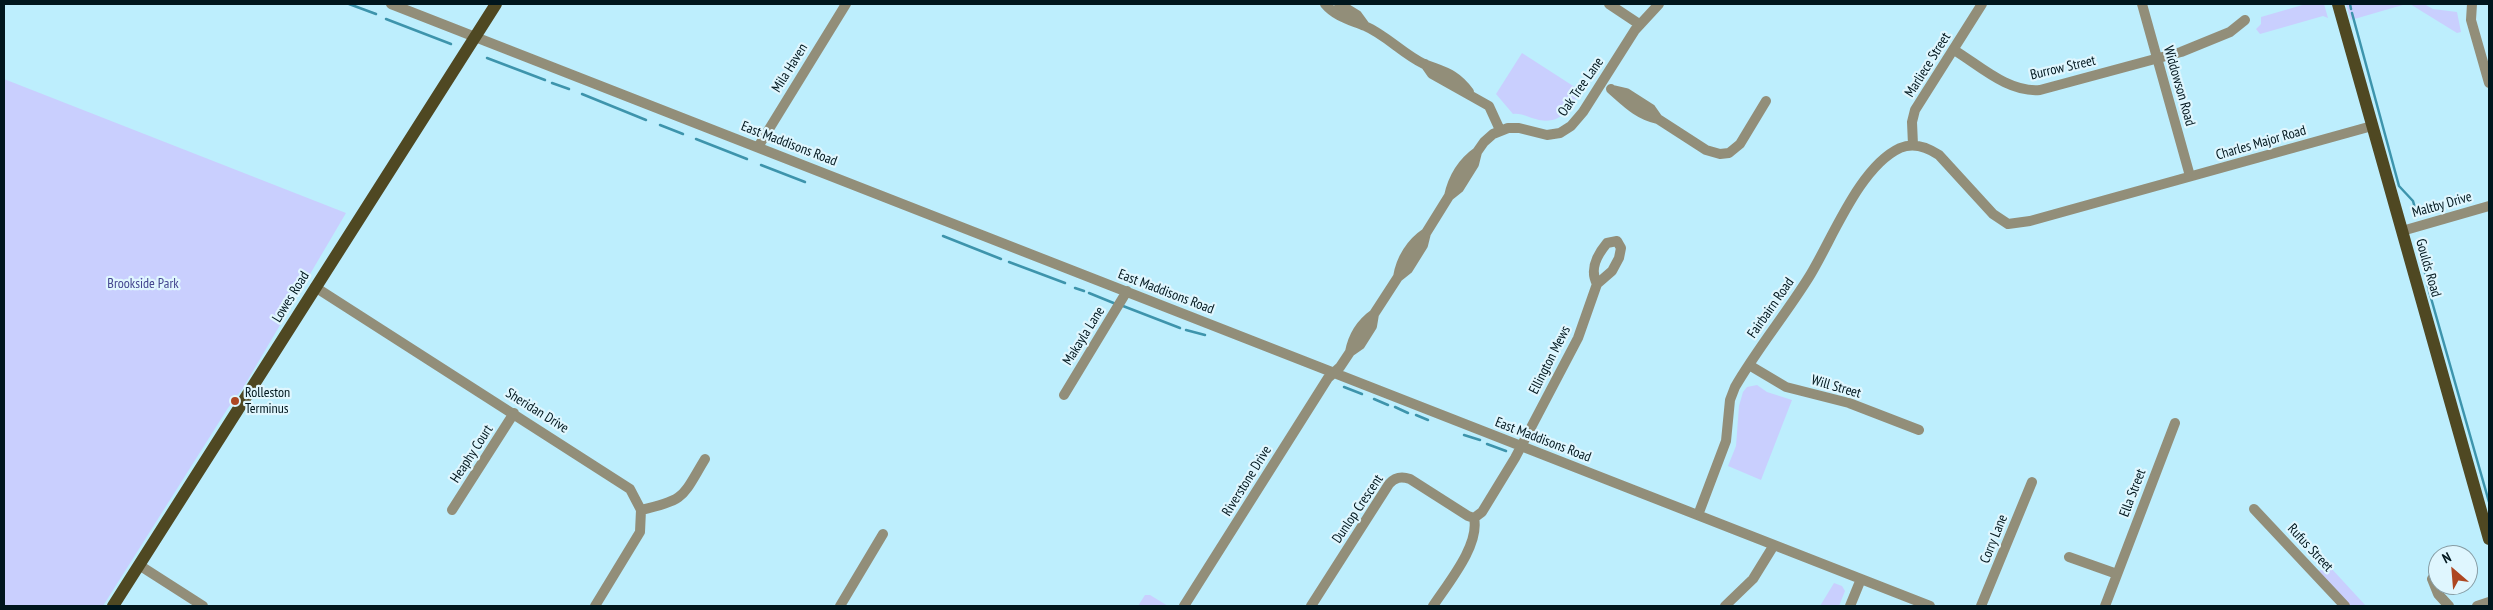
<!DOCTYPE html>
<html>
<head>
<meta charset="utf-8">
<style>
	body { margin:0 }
	#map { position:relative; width:2493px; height:610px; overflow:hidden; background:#bdeefd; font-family:"PT Sans Narrow",sans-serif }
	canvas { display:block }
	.frame { position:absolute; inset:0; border:5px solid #00161d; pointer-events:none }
	.north { position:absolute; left:2428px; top:545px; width:50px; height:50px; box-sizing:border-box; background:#dff6fe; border:1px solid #869ca4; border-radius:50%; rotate:333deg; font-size:14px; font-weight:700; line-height:20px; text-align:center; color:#00161d }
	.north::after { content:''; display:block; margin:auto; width:18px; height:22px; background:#ad4621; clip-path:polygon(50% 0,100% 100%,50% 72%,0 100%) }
</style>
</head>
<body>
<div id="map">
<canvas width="2493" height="610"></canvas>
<div class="frame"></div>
<div class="north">N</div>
</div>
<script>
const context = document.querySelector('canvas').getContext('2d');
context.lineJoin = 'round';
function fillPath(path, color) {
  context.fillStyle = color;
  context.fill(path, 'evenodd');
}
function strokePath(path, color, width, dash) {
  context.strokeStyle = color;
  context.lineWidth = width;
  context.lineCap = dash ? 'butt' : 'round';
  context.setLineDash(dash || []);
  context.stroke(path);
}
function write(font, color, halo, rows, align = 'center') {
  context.font = font + ' "PT Sans Narrow",sans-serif';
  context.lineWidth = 4.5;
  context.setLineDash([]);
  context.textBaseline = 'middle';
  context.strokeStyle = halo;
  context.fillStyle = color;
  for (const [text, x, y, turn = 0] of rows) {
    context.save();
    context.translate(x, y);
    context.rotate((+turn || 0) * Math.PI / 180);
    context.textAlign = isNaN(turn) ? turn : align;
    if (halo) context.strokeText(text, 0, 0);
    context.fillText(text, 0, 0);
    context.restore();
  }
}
fillPath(new Path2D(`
	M2306 4H2324L2328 18 2323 16 2260 34 2256 29 2261 24V17Z
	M2346 4H2406L2351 20Z
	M2410 4H2424L2433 9 2457 12 2461 32 2457 33Z
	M1522 53 1581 91C1571 106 1562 125 1539 120 1529 118 1523 113 1513 114L1496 94Z
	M4 79 346 213 243 388 228 408 103 606H4Z
	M1757 385 1767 392 1792 400 1761 480 1728 466 1736 446 1739 406 1743 392 1747 387Z
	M2331 568 2366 606H2349L2317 571Z
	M1834 583 1842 586 1845 591 1839 606H1820Z
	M1145 595H1150L1168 606H1138Z`), '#c9cffe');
strokePath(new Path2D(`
	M349 4 376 14
	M2350 4 2351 9
	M2352 13 2399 186 2413 201 2415 208
	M386 19 451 44
	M487 58 545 80
	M552 83 569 89
	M582 94 646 120
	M660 125 683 134
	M696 139 747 159
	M761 165 805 182
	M943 236 1001 259
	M2424 249 2423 264 2429 291 2489 502
	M1009 262 1065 283
	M1075 288 1084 291
	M1089 293 1116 304
	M1123 306 1180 328
	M1186 330 1205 335
	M1344 387 1362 394
	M1374 399 1388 405
	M1395 407 1408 413
	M1416 415 1428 420
	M1464 435 1480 440
	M1487 444 1506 451`), '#3d94ac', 2.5);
strokePath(new Path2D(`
	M391 4 1930 606
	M1325 4C1336 17 1351 20 1365 26 1386 35 1403 54 1424 64 1444 72 1455 73 1469 92
	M1339 4 1357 15 1365 26
	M1609 4 1639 24
	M2142 4 2190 176
	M2472 4 2471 20 2489 83
	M1954 50C1979 65 2008 93 2040 90L2181 52 2230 32 2245 20
	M1425 64 1432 74 1489 106 1500 130
	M1611 89C1626 102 1638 115 1658 119
	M1613 90 1626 93 1651 109 1658 119 1706 150 1720 154 1729 153 1740 144 1766 101
	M1913 145 1912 122 1915 110 1982 4
	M758 147 846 4
	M1449 196C1453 178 1463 162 1477 152
	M2402 231 2489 206
	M1398 277C1401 259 1411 243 1426 233
	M315 287 630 489 641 510 640 532 595 606
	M1350 352C1353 336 1360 324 1374 314
	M1749 365 1786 387 1849 403 1919 430
	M1064 395 1127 291
	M2254 509 2345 606
	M452 510 514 413
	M641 510C686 500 682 497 705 459
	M1698 515 1726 441 1730 400 1735 387C1757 349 1786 314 1809 277 1832 240 1859 167 1900 148 1914 142 1927 147 1939 155L1993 214 2008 224 2030 221 2372 126
	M1474 518 1482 512 1515 458 1578 338 1597 284 1612 271 1619 258 1621 248 1617 241 1607 243C1597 255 1589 269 1597 284
	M2069 557 2117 574
	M139 565 203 606
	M2432 579 2438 594 2449 606
	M840 606 883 534
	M1184 606 1328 378 1340 367 1350 352 1360 345 1372 326 1374 314 1398 277 1408 269 1423 245 1426 233 1449 196 1459 188 1474 164 1477 152 1484 142 1493 134 1508 128H1519L1547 135 1560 133 1571 126 1583 112 1635 30 1659 4
	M1311 606 1389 484C1395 477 1401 476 1410 479L1468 516 1474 518
	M1433 606C1448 583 1480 545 1474 518
	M1725 606 1753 579 1774 545
	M1850 606 1861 579
	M1981 606 2032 482
	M2105 606 2175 423
	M2477 606 2489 602`), '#928e79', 10);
strokePath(new Path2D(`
	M2338 4 2489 539
	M113 606 496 4`), '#4f4822', 12);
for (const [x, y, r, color] of [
	[235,401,5,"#ad4621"]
]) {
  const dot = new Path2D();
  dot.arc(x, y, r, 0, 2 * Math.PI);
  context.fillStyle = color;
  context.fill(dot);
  strokePath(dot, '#dff6fe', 2);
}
write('14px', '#00161d', '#dff6fe', [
	["Marliece Street",1928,65,-58],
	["Mila Haven",790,68,-58],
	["Burrow Street",2063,68,-13],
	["Widdowson Road",2179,86,74],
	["Oak Tree Lane",1581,87,-55],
	["Charles Major Road",2261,143,-16],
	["East Maddisons Road",789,144,21],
	["Maltby Drive",2442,205,-16],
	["Goulds Road",2428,268,74],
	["East Maddisons Road",1166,292,21],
	["Lowes Road",291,297,-58],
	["Fairbairn Road",1771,308,-55],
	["Makayla Lane",1084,336,-58],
	["Ellington Mews",1550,360,-63],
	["Will Street",1836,387,16],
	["Sheridan Drive",537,411,32],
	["East Maddisons Road",1543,440,21],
	["Heaphy Court",472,454,-57],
	["Riverstone Drive",1247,481,-58],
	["Ella Street",2133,493,-69],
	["Dunlop Crescent",1358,509,-56],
	["Corry Lane",1994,539,-68],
	["Rufus Street",2310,548,47]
]);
write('14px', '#44468f', '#dff6fe', [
	["Brookside Park",143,284]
]);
write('14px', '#00161d', '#dff6fe', [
	["Rolleston",245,393],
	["Terminus",245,409]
], 'left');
</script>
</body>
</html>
